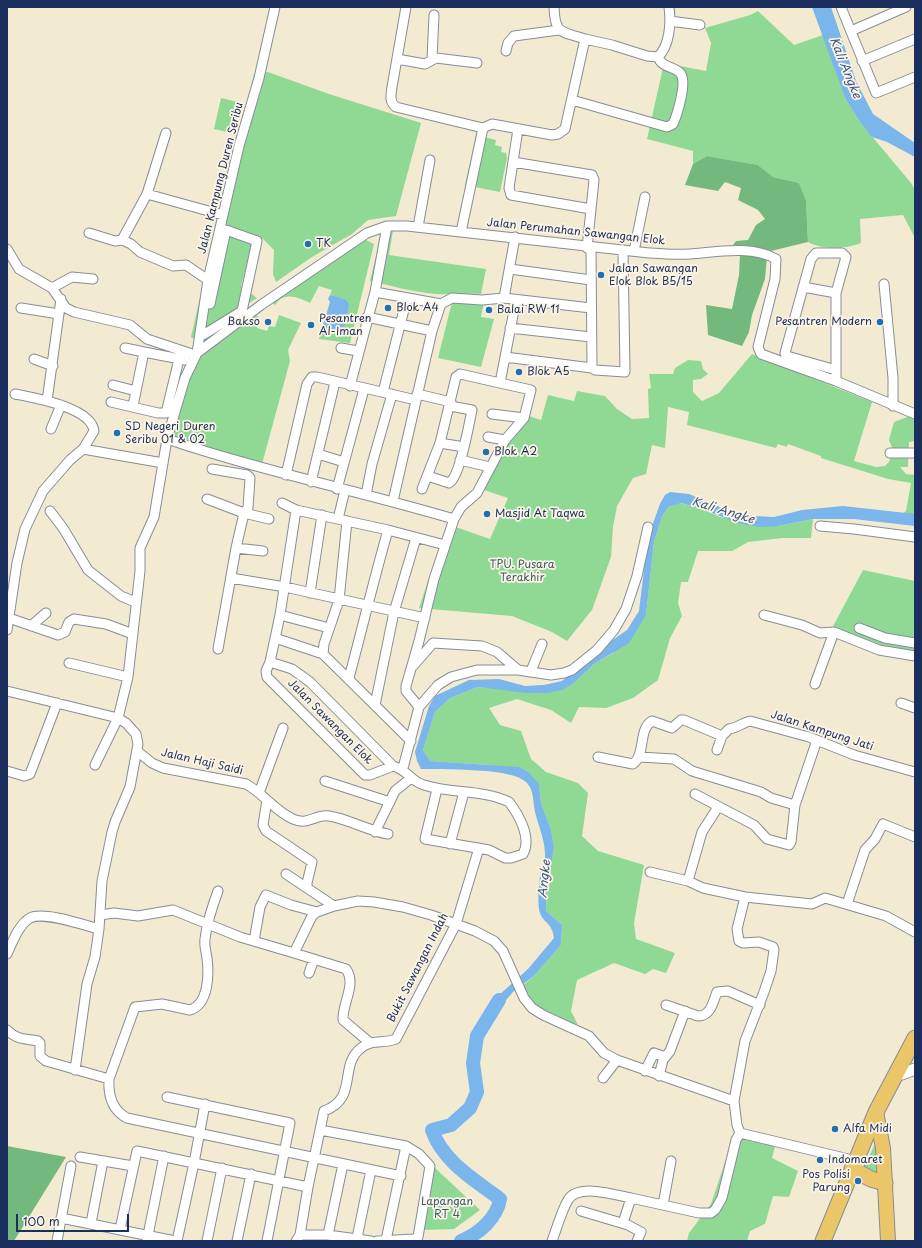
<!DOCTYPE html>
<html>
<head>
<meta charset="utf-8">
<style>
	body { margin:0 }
	#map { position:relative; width:922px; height:1248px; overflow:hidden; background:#f2ebd2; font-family:"Playpen Sans",sans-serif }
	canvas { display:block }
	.frame { position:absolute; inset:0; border:8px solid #1b2f5e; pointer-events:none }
	.scale { position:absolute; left:16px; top:1214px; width:113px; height:18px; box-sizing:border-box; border:2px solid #1b2f5e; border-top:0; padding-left:5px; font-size:12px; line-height:14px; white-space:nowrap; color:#1b2f5e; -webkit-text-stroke:3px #fcf5e5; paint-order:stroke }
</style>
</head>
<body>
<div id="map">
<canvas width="922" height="1248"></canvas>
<div class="frame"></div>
<div class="scale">100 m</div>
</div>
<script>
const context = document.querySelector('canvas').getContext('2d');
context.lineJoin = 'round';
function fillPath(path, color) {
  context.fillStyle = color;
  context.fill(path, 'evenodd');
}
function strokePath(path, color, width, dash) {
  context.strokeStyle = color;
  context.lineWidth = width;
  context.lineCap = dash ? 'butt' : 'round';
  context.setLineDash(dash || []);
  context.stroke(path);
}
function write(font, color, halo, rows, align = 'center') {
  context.font = font + ' "Playpen Sans",sans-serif';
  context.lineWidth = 3.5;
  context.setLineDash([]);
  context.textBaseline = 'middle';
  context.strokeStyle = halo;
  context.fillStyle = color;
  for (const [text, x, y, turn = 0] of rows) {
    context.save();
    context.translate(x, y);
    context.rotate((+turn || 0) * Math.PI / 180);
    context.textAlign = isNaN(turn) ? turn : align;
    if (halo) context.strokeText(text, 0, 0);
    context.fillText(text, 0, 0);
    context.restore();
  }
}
fillPath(new Path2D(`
	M758 11 794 45 823 35 845 98 860 122 911 183 915 190V238L903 215 860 219 861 243C847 249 822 250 808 242L806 200 799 183 773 177 758 165 707 156 693 164V151L647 139 664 63 706 71 711 43 705 28 750 15Z
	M268 72 329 94 421 123 396 216 368 220 352 234 312 257 276 282 273 274 274 250 261 237 217 225 254 74Z
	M221 98 238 102 231 133 214 129Z
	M476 135 496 140 495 145 502 147 501 152 506 153 507 158 500 192 465 185Z
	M394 224 389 255 486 269 481 294C466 293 450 295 435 294 413 292 392 286 370 281L383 227Z
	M215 231 253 241 241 286 257 298 194 339 191 337Z
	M356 235 374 244 350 343 319 339 322 328 336 331 345 299 330 295 332 290 319 286 310 303C298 297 284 291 275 305L268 299 312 264 329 255Z
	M453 298 484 302 481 317 494 319 481 367 438 358Z
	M250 311 259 317 257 328 267 331 269 326 275 327 279 315 301 323 288 350 290 361 262 464 168 437 189 353Z
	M752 354 872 402 854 461 876 467 885 466 889 462 893 450 889 440 894 422 910 416 915 419V441L909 442 908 467H900L906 474 915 475V514H902L906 511 911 483 888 479 821 458V456L788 444 787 447 778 444 776 448 687 425 689 412 668 407 665 448 652 445 646 474 633 478 617 506 613 527 611 557 592 610 567 641 552 632 512 616 419 608 447 524 490 539 508 498 481 489 523 414 541 420 548 395 574 401 577 391 605 396 617 409 632 419 649 418 648 389 651 388 649 374H673L675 368 688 360 701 361 703 369 708 374 701 379 693 380V392L702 401 719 393Z
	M680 503 702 509 720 517 778 526 813 519 811 538H782L748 542 732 551H698L688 582H681L678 603 682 616 670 638 658 680 633 698 606 708 579 707 571 723 551 710 517 699 489 708 500 725 521 731 531 759 546 772 578 783 588 793 582 836 598 851 644 865 634 923 636 939 675 953 666 973 653 969 645 974 614 963 577 980 571 1011 578 1025 531 1004 519 989 534 976 561 945 562 925 546 911 547 882 550 872 554 847 551 830 541 803 539 784 490 765 430 761 423 750 435 712 450 698 478 687 501 689 575 682 594 664 613 653 646 615 654 542 662 517 668 507Z
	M863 570 915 581 914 653 877 647 831 630Z
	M736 1129 777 1139 772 1158 798 1171 789 1197 773 1196 765 1224 750 1231 747 1241H687L689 1233 711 1204Z
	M874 1146 879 1148 881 1173 876 1177 864 1167Z
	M433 1166 480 1210 454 1229 423 1230Z`), '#8fd994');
fillPath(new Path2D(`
	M707 156 758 165 773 177 799 183 806 200 808 242 771 251 750 246 733 245 736 241 748 240 756 225 765 219 758 210 738 200 741 188 725 182 718 191 685 185 693 164Z
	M740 253 767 257 765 279 752 315 749 332 742 346 708 335 706 305 732 309 739 275Z
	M7 1146 66 1157 14 1241H7Z`), '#73b97e');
fillPath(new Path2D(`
	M812 7H831L856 81 873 114 915 143V157L887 142 872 137 860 122 845 98Z
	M330 295 345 299 349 304C345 326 348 334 322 328L330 302 328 299Z
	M670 492 689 494 729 511 754 516 774 517 802 510 843 506 915 514V526L854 519H813L778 526 759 527 738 523 702 509 681 503 668 507 662 517 654 542 646 615 629 643 594 664 575 682 562 690 548 693H527L478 687 450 698 435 712 423 750 430 761 519 767 528 772 539 784 541 803 551 830 554 847 550 872 547 882 546 911 562 925 561 945 534 976 513 992 491 1017 487 1014 497 997 528 969 554 938C552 922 544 924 540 913 537 904 539 880 541 870 541 866 544 863 545 859 546 842 539 828 535 812 533 803 534 790 527 783 513 767 443 770 421 769L417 761 415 752 429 706 435 696 469 680 499 679 525 686 544 685 562 681 604 646 627 630 639 611 648 537 660 504 665 495Z`), '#7ab5eb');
strokePath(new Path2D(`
	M461 1241C479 1234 497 1218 500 1199 475 1180 443 1162 432 1130L451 1125 470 1108 477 1092 473 1063 477 1036 499 1000`), '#7ab5eb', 14);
const minor = new Path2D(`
	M406 7 392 87C391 95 389 102 396 107L483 128 492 124 552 135 558 134 565 129 585 39C561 31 555 35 554 7
	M841 7 876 93 915 77
	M670 21 700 25
	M851 31 906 7
	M585 39 612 45 647 56 658 57C670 45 671 23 669 7
	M506 51 508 43 514 36 559 30
	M397 59 425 64 436 58 477 63
	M432 59 434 15
	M862 61 915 39
	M572 100 667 127 673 124C677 115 688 81 680 73 674 66 662 68 658 57
	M518 129 509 188 511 195 591 209
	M513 162 592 175 594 180 587 248
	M147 194 166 133
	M418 227 430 160
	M461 232 483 128
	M89 233 115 241 122 240 147 194 223 215
	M122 240 131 244 140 252 173 266 186 265 208 280
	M591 248 592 368
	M7 249 19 269 52 288 66 308 74 312 130 325 147 339 195 355
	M634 251 645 197
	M510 269 591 280
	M884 284 893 378V406
	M803 287 836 293
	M52 288 72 277 93 279
	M375 292 441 304 452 298 482 300 504 298 591 308
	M504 298 515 237
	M21 308 59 314
	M367 317 432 331
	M510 328 591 337
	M203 335 242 311 257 241 226 230 210 304
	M125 348 144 352
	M341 348 358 351
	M197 353 261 305 367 233 387 226H407L649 253C663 254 676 255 690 254 716 252 752 245 776 259L775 279 758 347 761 354 836 381 915 414
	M505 357 592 368 595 370 625 372 623 250
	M34 359 53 366
	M836 370 787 356 785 353 811 259 816 253H842L846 257 836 293V381
	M113 385 136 391
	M350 386 375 292 387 226
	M383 392 407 298
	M417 394 451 402
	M47 401 61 299
	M111 402 158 413H166L179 359
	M133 406 144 352 185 360
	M492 414 524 418
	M51 429 61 405
	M488 437 505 440
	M167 439C262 471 359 491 454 519
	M440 443 464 447
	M83 449 163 463 167 439 185 378 197 353 208 280 239 146 259 78 275 7
	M890 453H915
	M318 454 344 462
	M460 460 490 467
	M212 469 247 475 250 478 248 508 244 513 269 519
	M286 475 307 384 312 377H317L416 400
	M428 476 449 483C460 477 469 424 472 410L450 406
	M311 482 335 382
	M337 489 364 389
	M422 489 440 443 456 377 460 374 500 383
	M366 495 372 464 392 394
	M207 499 244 513 236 548 218 649
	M393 501 432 331 441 304
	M282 503 296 510 388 530 445 545
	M296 510 280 615 270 662 266 671 267 677 365 775H370L393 766
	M50 511 63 528 88 570 121 596 135 602
	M338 519 345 490
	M347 521 339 600 324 644 323 654 411 741
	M820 526 854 529 915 537
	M236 548 263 551
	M231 578 285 587 425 618
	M310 593 322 515
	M280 615 329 628
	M764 615 802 625 820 633 834 632 879 650 915 656
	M9 618 58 635 65 632 69 622 74 619 106 624 133 634
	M31 626 46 613
	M859 628 885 638 915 643
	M7 630 17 563 25 529 43 491 70 460 83 449 94 431C91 407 34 398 15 394
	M275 638 323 654
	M270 662 292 669 310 682 393 766C408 770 410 781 424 785 452 794 482 789 509 802 519 815 532 838 523 854L511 858H505L489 850 425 839 437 789
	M69 663 128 677
	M413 666 433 643 482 646 497 652 518 670
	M531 671 542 644
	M349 678C362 629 374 579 388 530
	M815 684 834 632
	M7 691 118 718 126 723 136 734 138 744 130 787 115 822 112 832 102 881 99 929C84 925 44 911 30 918 19 924 12 943 7 954
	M901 703 915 708
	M375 705 394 612 416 538
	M419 707 406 691V686L419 641 434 579 454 519 461 507 477 493 505 440 524 418 531 390 500 383 516 300
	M717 750 722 736
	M137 751 152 763 163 768 246 784C263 793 275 811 293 819 308 826 315 814 329 816 349 819 368 831 388 834
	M598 757 633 764C646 754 638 729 652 721L672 728 681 720H684L722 736 729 729C737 728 742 723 750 721L809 737 854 755 915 772
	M639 757 674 759 692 771 761 792 771 798 795 805 817 740
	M95 765 118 718 128 677 140 571V548L154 517 163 463
	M403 768 419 707 438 685 451 677 477 670H518L551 675 564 673 572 670 597 650 614 630 626 609 637 576 648 527
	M7 771 24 776 30 774 57 703
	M325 781 390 802
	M259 793 283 728
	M695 794 754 825 767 839 789 845 791 842 795 805
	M267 800 263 825 266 831 312 862 307 883V888
	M718 807 702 832 688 881 703 888 745 897 737 929 739 941 743 943 759 942 773 947 774 950 771 971 764 992 745 1041 734 1101
	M375 832 395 791 411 778
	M450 844 464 792
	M650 872 688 881
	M286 874 334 906
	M745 897 812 904 825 898 886 916 915 932
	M847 904 865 850 875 839 883 824 915 837
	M100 915 114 913 138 916 173 910 240 937 294 953 312 916 317 912 334 906 358 901 374 902 403 907 431 915 475 931 494 941 503 951 524 998 532 1008 543 1015 589 1036 604 1053 617 1060 734 1101 737 1125 740 1133 861 1162
	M254 941 260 907 266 895 291 905 317 912
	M294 953 346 969C357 984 342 1003 343 1020L369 1042
	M309 973 314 959
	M666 1005 698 1016C711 1016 713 1002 717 992L728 991 760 1005
	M7 1030C19 1041 24 1038 38 1041L40 1043V1056L46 1061 109 1079C108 1095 112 1110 127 1118L401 1176
	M75 1070 87 984 95 957 99 929
	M645 1071 654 1053 665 1057
	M659 1076 663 1060 670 1051 685 1011
	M603 1078 617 1060
	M109 1079 135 1007 162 1004 190 1010C209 1004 209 974 207 958 206 951 204 946 205 939 207 922 212 907 218 891
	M167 1097 290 1123 267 1241
	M320 1130 406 1146 419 1154 430 1166 418 1237 414 1239 377 1241
	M80 1157 133 1166
	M631 1198 699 1213H711L715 1210 722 1198 736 1140 740 1133
	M663 1205 671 1161
	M581 1211 628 1225 641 1232 637 1241
	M61 1218 175 1241
	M91 1223 103 1161
	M120 1229 137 1151 308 1187
	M300 1235H328L371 1241
	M328 1235 343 1164
	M357 1238 371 1170
	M147 1240 164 1156
	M386 1240 406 1146
	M57 1241 71 1166
	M177 1241 194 1163 205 1104
	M207 1241 222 1168
	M237 1241 251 1174
	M296 1241 300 1235 308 1187 324 1111C359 1098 338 1066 361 1048 371 1039 384 1044 396 1039L456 924 479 848
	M552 1241C557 1228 561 1212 568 1200 578 1183 616 1195 631 1198L623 1223`);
const tertiary = new Path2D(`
	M902 1074 915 1069`);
const primary = new Path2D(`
	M876 1112 883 1148 888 1241`);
const trunk = new Path2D(`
	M852 1169 871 1179 885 1183
	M823 1241 876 1112 915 1038`);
strokePath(minor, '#868d98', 11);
strokePath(tertiary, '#868d98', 13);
strokePath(primary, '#868d98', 16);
strokePath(trunk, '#868d98', 17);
strokePath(minor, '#fff', 9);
strokePath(tertiary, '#fff', 11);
strokePath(primary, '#ebc669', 14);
strokePath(trunk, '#ebc669', 15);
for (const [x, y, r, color] of [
	[308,244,4,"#1f6fb2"],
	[601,275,4,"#1f6fb2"],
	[388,308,4,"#1f6fb2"],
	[489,310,4,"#1f6fb2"],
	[268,322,4,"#1f6fb2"],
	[880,322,4,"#1f6fb2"],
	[311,325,4,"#1f6fb2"],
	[519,372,4,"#1f6fb2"],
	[117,433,4,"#1f6fb2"],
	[486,452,4,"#1f6fb2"],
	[487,514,4,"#1f6fb2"],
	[835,1129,4,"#1f6fb2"],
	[820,1160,4,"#1f6fb2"],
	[858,1181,4,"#1f6fb2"]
]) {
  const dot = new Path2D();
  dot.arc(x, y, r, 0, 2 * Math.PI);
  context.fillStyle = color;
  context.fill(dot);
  strokePath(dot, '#fcf5e5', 1.5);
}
write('11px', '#1b2f5e', '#fcf5e5', [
	["Jalan Kampung Duren Seribu",221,178,-76],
	["Jalan Perumahan Sawangan Elok",576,232,6],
	["Jalan Sawangan Elok",330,722,45],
	["Jalan Kampung Jati",822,731,18],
	["Jalan Haji Saidi",202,762,13],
	["Bukit Sawangan Indah",418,968,-63]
]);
write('11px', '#1b2f5e', '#fcf5e5', [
	["TK",316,244],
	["Jalan Sawangan",609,269],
	["Elok Blok B5/15",609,282],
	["Blok A4",396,308],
	["Balai RW 11",497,310],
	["Pesantren",319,319],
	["Al-Iman",319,332],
	["Bakso",260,322,"right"],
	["Pesantren Modern",872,322,"right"],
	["Blok A5",527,372],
	["SD Negeri Duren",125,427],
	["Seribu 01 & 02",125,440],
	["Blok A2",494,452],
	["Masjid At Taqwa",495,514],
	["Alfa Midi",843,1129],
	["Indomaret",828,1160],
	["Pos Polisi",850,1175,"right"],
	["Parung",850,1188,"right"]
], 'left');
write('11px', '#385a6c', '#fcf5e5', [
	["TPU. Pusara",522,565],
	["Terakhir",522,578],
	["Lapangan",447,1202],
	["RT 4",447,1215]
]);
write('italic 12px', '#385788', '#fcf5e5', [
	["Kali Angke",845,68,68],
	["Kali Angke",723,511,17],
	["Angke",545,879,-84]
]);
</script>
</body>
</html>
